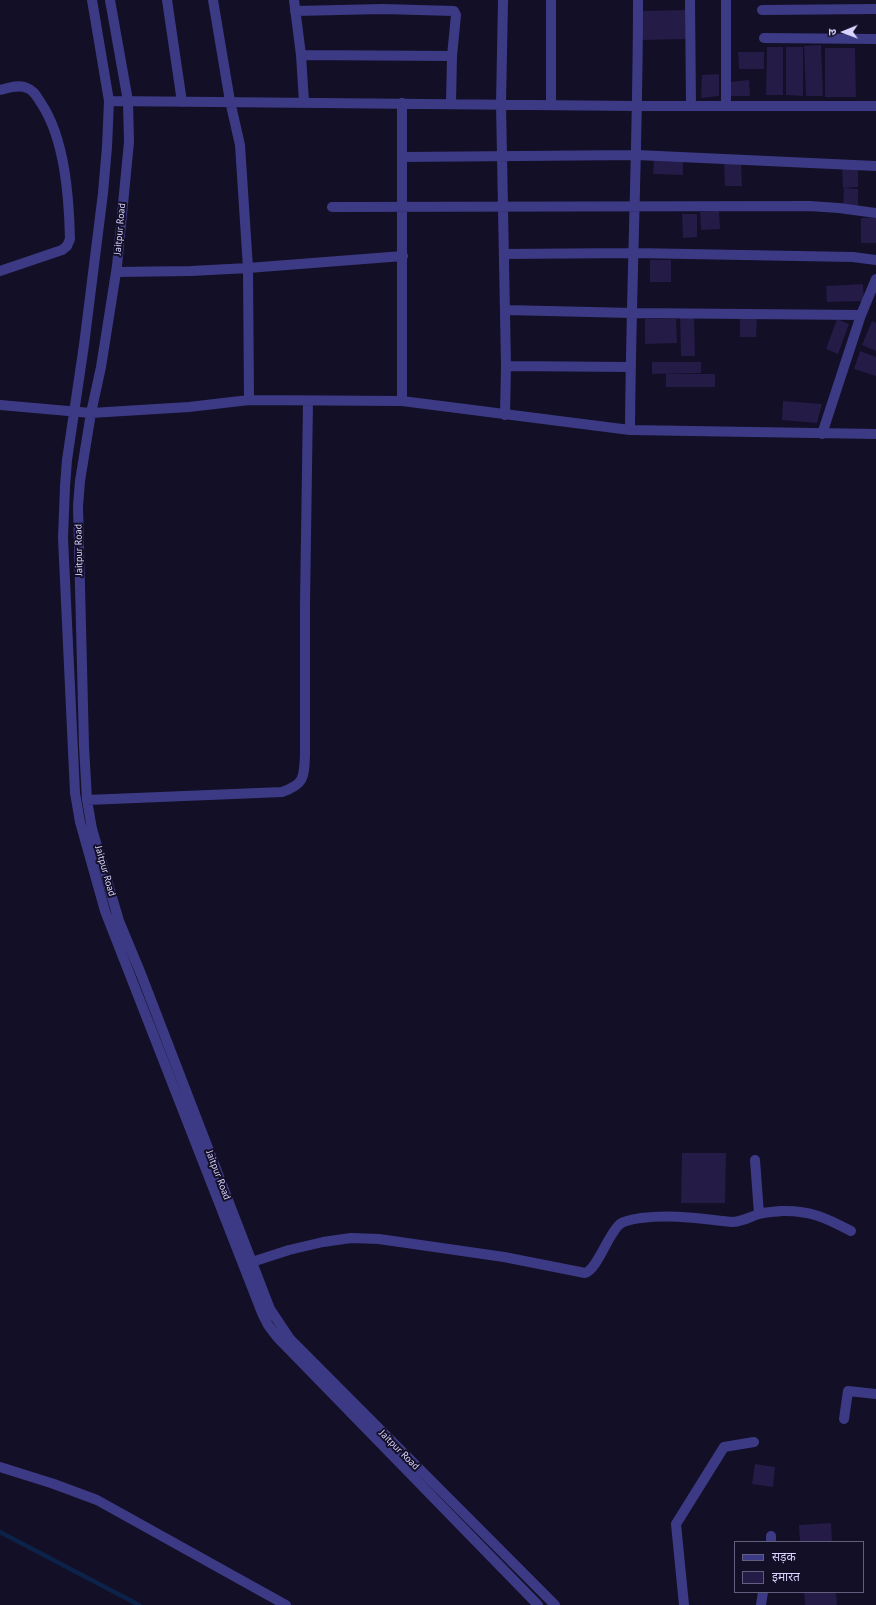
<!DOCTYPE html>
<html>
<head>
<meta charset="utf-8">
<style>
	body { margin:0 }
	#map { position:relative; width:876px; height:1605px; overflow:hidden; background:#130f26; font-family:"PT Sans","Noto Sans Devanagari",sans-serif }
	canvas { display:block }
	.legend { position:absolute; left:734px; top:1541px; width:130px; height:52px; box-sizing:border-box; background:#130f26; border:1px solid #625e7d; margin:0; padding:5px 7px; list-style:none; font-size:12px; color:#d9d4ff }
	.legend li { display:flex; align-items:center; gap:8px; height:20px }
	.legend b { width:20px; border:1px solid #625e7d }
	.north { position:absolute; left:824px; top:12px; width:40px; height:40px; -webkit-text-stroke:3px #130f26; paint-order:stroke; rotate:269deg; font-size:11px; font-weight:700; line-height:16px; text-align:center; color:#d9d4ff }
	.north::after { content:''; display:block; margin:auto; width:14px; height:18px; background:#d9d4ff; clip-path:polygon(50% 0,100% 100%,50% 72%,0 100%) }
</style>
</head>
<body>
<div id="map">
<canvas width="876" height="1605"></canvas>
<ul class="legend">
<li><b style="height:5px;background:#3d3a85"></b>सड़क</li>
<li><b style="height:11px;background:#241b47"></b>इमारत</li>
</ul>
<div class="north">उ</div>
</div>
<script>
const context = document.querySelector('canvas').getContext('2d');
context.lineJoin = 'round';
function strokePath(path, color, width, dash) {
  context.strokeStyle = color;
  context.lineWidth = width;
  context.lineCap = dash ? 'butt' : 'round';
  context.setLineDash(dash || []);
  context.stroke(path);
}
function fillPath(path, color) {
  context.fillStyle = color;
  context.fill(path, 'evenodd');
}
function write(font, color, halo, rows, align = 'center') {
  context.font = font + ' "PT Sans",sans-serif';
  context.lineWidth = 4;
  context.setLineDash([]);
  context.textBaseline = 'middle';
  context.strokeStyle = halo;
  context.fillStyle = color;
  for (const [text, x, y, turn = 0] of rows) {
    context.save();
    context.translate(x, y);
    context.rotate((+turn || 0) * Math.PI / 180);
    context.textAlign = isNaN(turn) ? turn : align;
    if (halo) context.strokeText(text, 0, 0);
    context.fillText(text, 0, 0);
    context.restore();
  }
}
strokePath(new Path2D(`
	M0 1532 139 1605`), '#0c2248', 4.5);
fillPath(new Path2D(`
	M686 10 687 39 642 40 641 11Z
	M821 45 823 96H806L804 46Z
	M767 47H783V95H766Z
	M786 47H803V96L786 95Z
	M825 48H855L856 97H825Z
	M738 52H764V69H739Z
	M719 74V96L701 98 702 75Z
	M749 80 750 96H731L730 82Z
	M654 159 683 160V175L653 174Z
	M741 162 742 186H725L724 163Z
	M842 166H858V187L843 188Z
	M844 188 858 189V207H843Z
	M719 211 720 229 701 230 700 212Z
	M682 214H697V237L683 238Z
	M861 218H876V243H861Z
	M650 260H671V282H650Z
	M863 284 864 301 827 302 826 286Z
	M680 316H694L695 356H681Z
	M740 316H757L756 337H740Z
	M645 319H676L677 343 645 344Z
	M837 319 849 324 838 354 826 349Z
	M872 321 876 323V351L862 345Z
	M860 351 876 357V376L854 369Z
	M652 362H701V373L652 374Z
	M666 374H715V387H666Z
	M783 401 822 404 817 423 782 420Z
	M682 1153H726L725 1203H681Z
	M755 1464 775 1467 773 1487 752 1484Z
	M831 1523 832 1542H800L799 1525Z
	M804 1592H836L837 1605H805Z`), '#241b47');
strokePath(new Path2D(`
	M92 0 109 101 107 147 103 193 84 345 67 460 65 486 63 538 75 793 80 822 105 911 262 1313 268 1325 277 1337 538 1605
	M110 0 128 101 129 142 117 266 101 367 91 413 80 481 78 506 84 746 87 800 92 829 119 921 141 974 270 1309 290 1339 301 1350 555 1605
	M167 0 182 102
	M213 0 230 101 240 145 248 268 249 400
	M294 0 301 55 304 102
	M503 0 501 104 506 366 505 415
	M551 0V104
	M690 0 691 105
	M726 0V106
	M762 10 876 9
	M295 11 383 9 454 11 456 15 452 56 451 103
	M764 38 876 39
	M301 55 452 56
	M0 90C8 88 19 84 27 88 34 90 37 97 41 103 65 139 69 197 70 239L67 246 62 250 0 271
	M109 101 636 106H876
	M402 157 637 155 876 166
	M332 207 809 206 839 208 876 213
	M504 254 633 253 853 257 876 260
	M116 272 191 271 248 268 403 256
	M505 310 632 313 861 315
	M506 366 631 367
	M402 401V103
	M0 405 91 413 189 407 249 400 402 401 630 430 876 434
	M630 430C631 287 638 143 638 0
	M822 434 861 315 876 279
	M87 800 282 792C305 784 304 777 305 754V604L308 401
	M755 1160 759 1214
	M252 1262 289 1250 323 1242 351 1238 379 1239 504 1257 585 1273C597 1270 608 1234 620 1224 626 1220 634 1219 641 1218 673 1214 701 1219 733 1222 745 1221 749 1217 759 1214 766 1212 774 1212 781 1211 810 1210 826 1218 851 1231
	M844 1419 848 1391 876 1394
	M0 1467 54 1484 97 1500 286 1605
	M771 1542V1536
	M684 1605 676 1524 724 1447 754 1442
	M761 1605 763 1592`), '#3d3a85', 10);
write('10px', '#d9d4ff', '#130f26', [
	["Jaitpur Road",120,229,-85],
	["Jaitpur Road",79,550,-91],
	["Jaitpur Road",105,871,74],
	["Jaitpur Road",218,1175,69],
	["Jaitpur Road",399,1450,45]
]);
</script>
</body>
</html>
